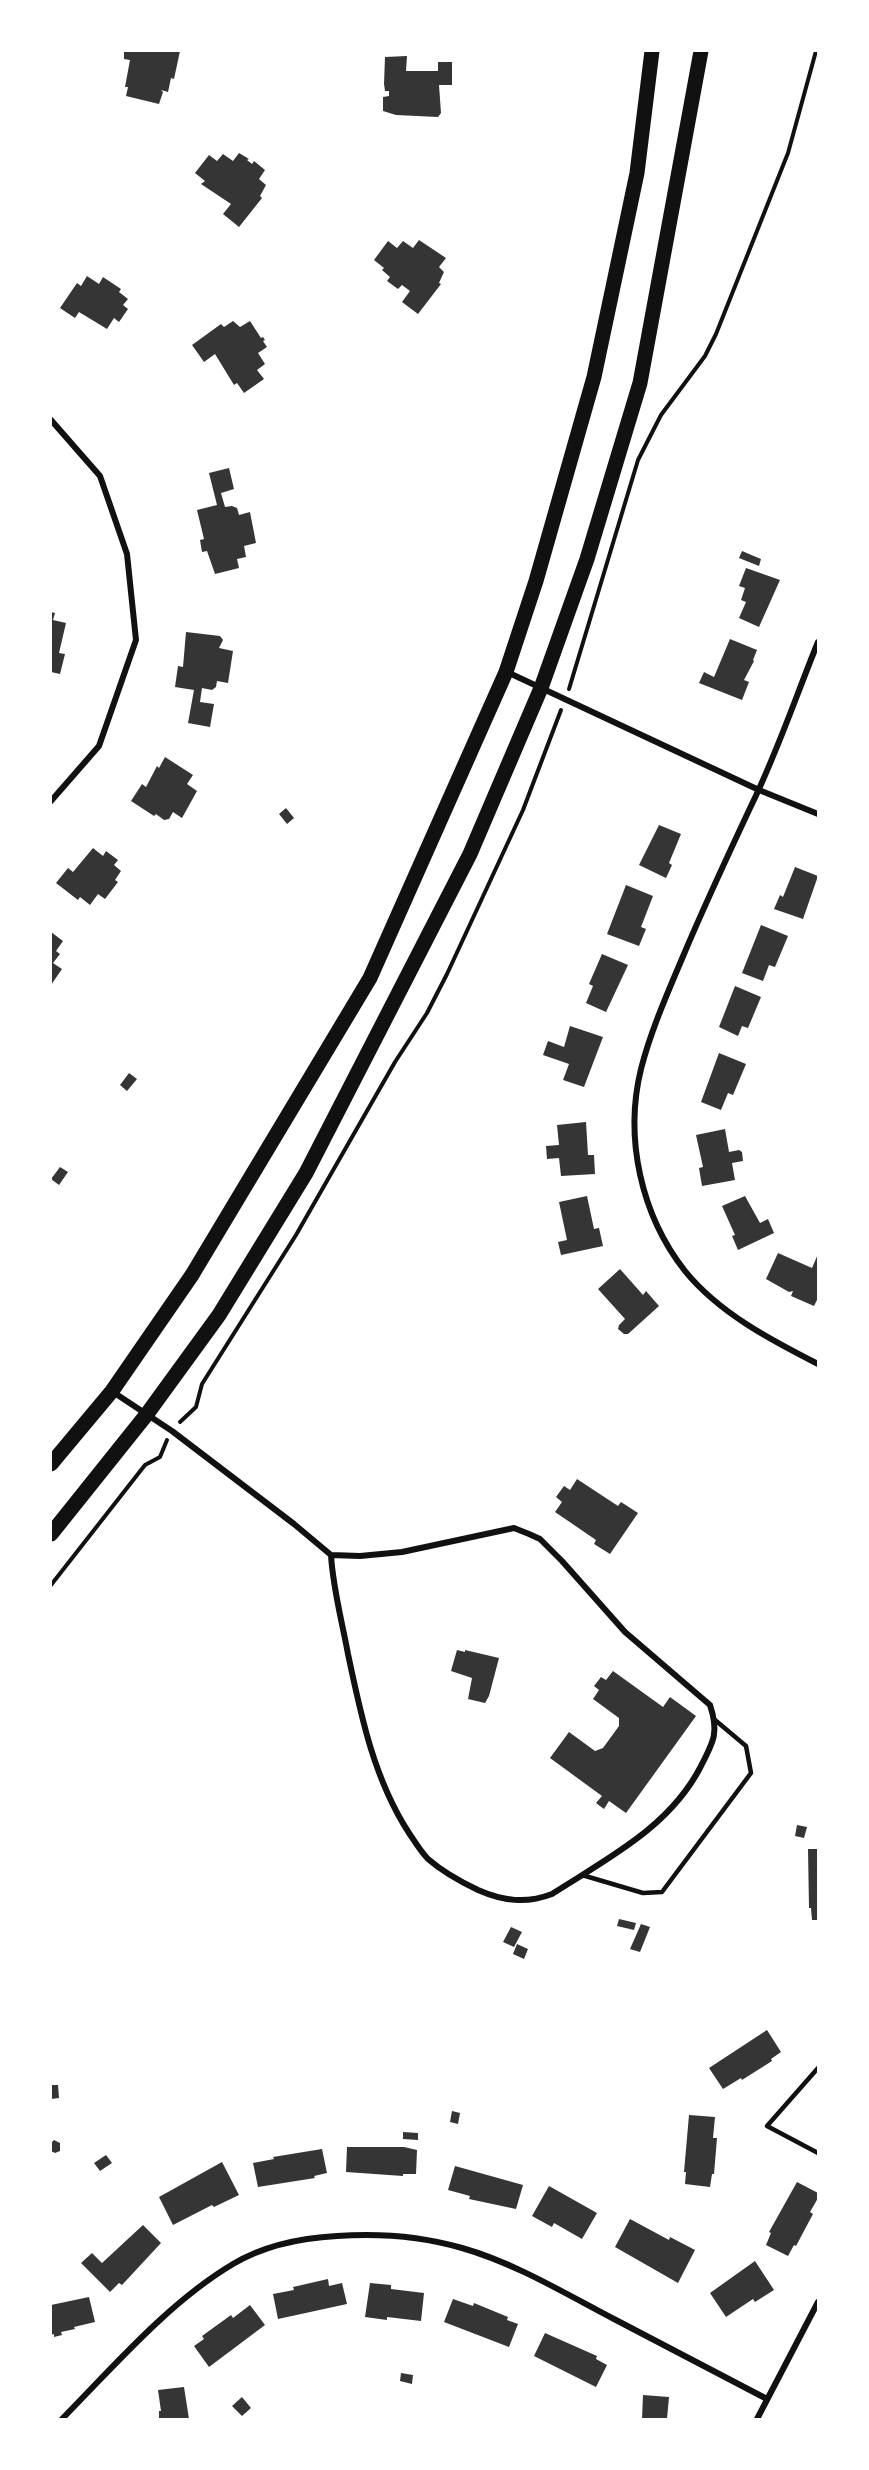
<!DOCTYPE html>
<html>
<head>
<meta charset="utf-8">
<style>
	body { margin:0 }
	#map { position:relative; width:869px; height:2470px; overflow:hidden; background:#fff; font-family:"Archivo Narrow",sans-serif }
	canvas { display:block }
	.frame { position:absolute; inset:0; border:52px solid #fff; pointer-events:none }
</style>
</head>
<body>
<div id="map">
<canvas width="869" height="2470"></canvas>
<div class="frame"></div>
</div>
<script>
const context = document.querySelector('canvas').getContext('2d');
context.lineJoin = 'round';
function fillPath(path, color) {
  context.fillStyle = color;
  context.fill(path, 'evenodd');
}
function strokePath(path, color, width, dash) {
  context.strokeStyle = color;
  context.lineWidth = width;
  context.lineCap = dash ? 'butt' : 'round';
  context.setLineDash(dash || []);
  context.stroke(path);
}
fillPath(new Path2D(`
	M124 51H180L174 79 171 78 168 92 161 90 163 92 159 104 126 96 128 87H125L130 60 124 59Z
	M407 56 406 71H438V62H452V85H439L441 113 438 117 396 115 383 111V97L389 96V91H385L384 84 385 57Z
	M239 153 249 159 247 160 252 164 254 161 265 170 259 179 266 185 260 196 262 198 239 227 223 214 231 204 201 184 205 181 195 173 209 155 217 161 223 154 233 161Z
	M419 240 446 258 439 267 444 272 439 283 441 284 418 314 402 302 410 291 402 285 398 289 387 281 390 277 382 270 384 268 374 260 388 241 397 248 403 241 413 248Z
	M87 276 99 284 103 277 121 289 119 292 128 299 123 305 128 309 119 322 114 318 107 329 79 312 75 318 60 308 77 283 81 286Z
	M233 321 240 327 250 321 261 338 263 337 265 340 263 341 267 347 258 353 265 364 257 370 264 379 244 393 237 383 234 385 215 354 204 362 192 345 221 324 224 327Z
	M229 468 234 489 221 493 225 507 232 506 237 508 239 515 250 512 256 543 244 546 246 557 237 559 239 568 215 574 207 551 202 552 200 540 204 539 197 510 217 505 209 473Z
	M742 551 761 559 759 566 739 558Z
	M746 568 780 580 759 627 739 618 746 602 741 600 745 588 739 586Z
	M51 612 55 613 53 620 66 623 59 653 65 654 60 674 51 672Z
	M186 632 220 636 223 640 219 648 233 651 228 683 217 681 216 687 212 690 202 688 200 702 214 704 210 727 188 723 194 690 175 687 178 666 183 667Z
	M730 639 757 650 753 660 754 661 744 680 749 682 742 700 699 683 704 672 714 677Z
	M165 757 193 775 187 784 197 791 182 818 173 812 169 819 164 820 156 814 154 816 131 801 142 784 146 787 157 766 159 768Z
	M286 808 294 818 287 824 279 814Z
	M659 825 681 834 669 863 672 865 666 878 639 865Z
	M93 848 103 856 106 851 118 860 114 865 121 871 115 880 118 882 105 899 98 894 90 905 80 897 78 900 56 883 68 868 73 872Z
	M795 867 818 876 803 919 774 909 780 895 783 897Z
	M626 885 653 896 641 927 646 929 639 946 607 934Z
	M761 925 788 936 775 967 769 965 763 981 742 973Z
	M51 932 63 941 56 951 60 954 53 963 62 969 51 985Z
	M602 954 628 965 606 1012 586 1003 593 986 589 984Z
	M735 986 761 997 748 1028 742 1026 738 1036 719 1027Z
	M570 1026 603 1037 584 1087 563 1080 569 1064 543 1055 548 1041 564 1047Z
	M719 1053 746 1064 733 1095 728 1093 721 1110 701 1102Z
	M129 1073 137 1079 127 1091 120 1085Z
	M586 1122 588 1155H594L595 1174 561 1176 559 1158 547 1159 546 1146 559 1145 557 1125Z
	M725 1129 729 1152 739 1150 742 1152 743 1161 732 1163 735 1180 702 1186 699 1168 703 1167 696 1135Z
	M60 1167 68 1172 59 1185 51 1179Z
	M587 1196 594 1229 599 1228 603 1246 561 1255 558 1242 567 1240 559 1202Z
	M745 1196 760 1223 768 1219 774 1233 738 1250 732 1236 735 1235 722 1206Z
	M778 1253 812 1268 818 1254V1298L814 1306 791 1296 793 1291 789 1292 766 1279Z
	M620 1269 643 1295 646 1291 659 1306 628 1334H624L618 1329 619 1325 625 1319 598 1289Z
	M577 1479 618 1506 621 1502 638 1513 610 1554 594 1544 596 1540 555 1512 562 1502 556 1497 564 1486 570 1490Z
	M457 1650 465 1652V1650L499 1658 489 1696 485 1703 468 1699 472 1678 451 1671Z
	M613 1671 663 1707 670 1697 696 1716 626 1813 609 1801 604 1809 596 1803 602 1796 550 1758 569 1732 595 1751 603 1748 619 1726V1718L593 1699 599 1690 594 1686 601 1677 606 1680Z
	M797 1825 807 1827 804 1838 795 1836Z
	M808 1849H818V1920H812L811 1908H809Z
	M619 1919 636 1923 634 1930 617 1926Z
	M641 1924 650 1927 640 1952 630 1949Z
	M511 1927 522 1932 514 1947 503 1942Z
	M517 1944 528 1949 524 1959 513 1954Z
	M767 2030 781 2052 771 2059 772 2061 742 2080 741 2078 723 2089 709 2068Z
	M51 2085H58L59 2098 51 2099Z
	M452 2111 460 2113 458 2124 450 2122Z
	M689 2115 715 2117 713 2138H717L714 2174H712L710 2187 685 2184 686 2172H684Z
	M403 2132 418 2133V2140L403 2139Z
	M54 2140 60 2143V2151L55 2153 51 2151V2143Z
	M347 2147H404L417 2150 416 2174H403V2176L346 2172Z
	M322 2149 327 2173 314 2176 315 2178 258 2187 253 2163 274 2159 273 2157Z
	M106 2155 112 2163 100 2171 94 2163Z
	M222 2162 239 2195 214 2207 212 2205 173 2225 159 2197Z
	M455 2166 523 2185 516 2209 469 2199 470 2196 448 2190Z
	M797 2182 818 2193V2198L810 2212 813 2214 796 2246 794 2245 788 2256 766 2245 771 2233 769 2232Z
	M549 2186 597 2213 582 2239 554 2223 552 2227 532 2216Z
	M630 2219 669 2240 670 2237 695 2250 678 2283 615 2247Z
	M143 2225 161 2243 122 2285 119 2283 110 2292 81 2263 92 2253 102 2263Z
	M755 2261 774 2290 755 2302 753 2299 726 2317 710 2293Z
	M328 2279 329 2286 342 2283 347 2304 278 2319 273 2294 294 2290 293 2287Z
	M370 2283 391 2285V2289L424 2293 421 2321 387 2317V2320L365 2317Z
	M89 2297 95 2322 74 2327 75 2329 61 2332 62 2335 54 2337V2334L51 2335V2305Z
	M453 2299 473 2306 474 2303 508 2317 507 2320 518 2324 509 2347 444 2322Z
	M250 2305 265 2325 209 2367 194 2346 204 2339 202 2336 231 2315 233 2318Z
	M545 2333 597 2356 596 2359 607 2365 596 2387 534 2356Z
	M401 2373 413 2375 412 2384 400 2381Z
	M184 2387 189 2419H159V2411H161L158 2390Z
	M643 2395 669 2397 667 2419H642Z
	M242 2397 251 2408 242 2416 232 2406Z`), '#353535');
strokePath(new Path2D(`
	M569 689 638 460 661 415 705 356 716 334 788 153 816 51
	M180 1422 196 1407 202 1384 296 1235 395 1062 427 1013 447 974 523 810 561 710
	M51 1585 145 1465 160 1457 167 1440`), '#111', 4);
strokePath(new Path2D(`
	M582 1875 643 1893 662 1892 751 1773 746 1746 715 1720
	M818 2068 767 2126 818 2153`), '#111', 4.5);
strokePath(new Path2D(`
	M51 420 100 476 127 554 136 640 99 746 51 801
	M818 642C796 696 777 753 751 806 728 855 705 904 684 954 668 992 651 1030 641 1069 624 1138 641 1215 685 1271 719 1313 771 1340 818 1364
	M507 672 759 790 818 814
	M113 1392 172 1431 294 1524 331 1555 360 1556 402 1552 514 1528 529 1534 540 1539 562 1561 625 1632 710 1705C719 1732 714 1741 701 1766 670 1827 608 1858 552 1894 526 1904 503 1901 478 1890 459 1881 443 1872 428 1859 421 1852 415 1842 409 1833 374 1779 361 1716 348 1654 342 1621 333 1589 331 1555
	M62 2419C114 2366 169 2302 233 2264 265 2245 300 2238 337 2236 380 2233 421 2236 462 2248 515 2263 566 2294 614 2319 665 2346 716 2372 767 2399
	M757 2419 818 2302`), '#111', 6);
strokePath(new Path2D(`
	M51 1464 112 1391 192 1275 370 978 506 672 536 581 594 377 637 173 652 51
	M51 1534 147 1414 219 1315 306 1173 470 854 541 688 587 559 640 383 701 51`), '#111', 15);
</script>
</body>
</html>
